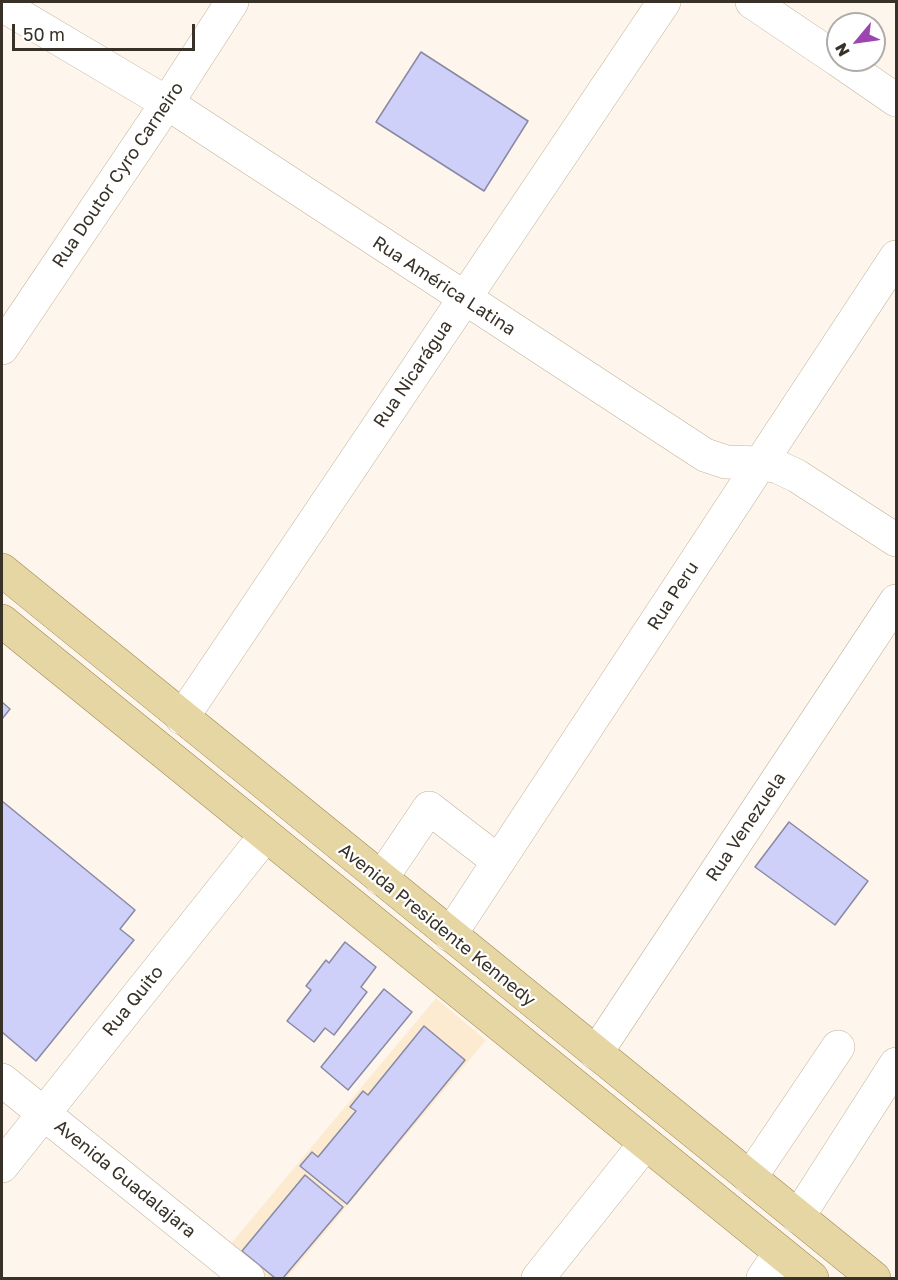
<!DOCTYPE html>
<html>
<head>
<meta charset="utf-8">
<style>
	body { margin:0 }
	#map { position:relative; width:898px; height:1280px; overflow:hidden; background:#fef6ec; font-family:"Golos Text",sans-serif }
	canvas { display:block }
	.frame { position:absolute; inset:0; border:3px solid #373127; pointer-events:none }
	.north { position:absolute; left:826px; top:12px; width:60px; height:60px; box-sizing:border-box; background:#fff; border:2px solid #afada9; border-radius:50%; rotate:241deg; font-size:16px; font-weight:700; line-height:24px; text-align:center; color:#373127 }
	.north::after { content:''; display:block; margin:auto; width:21px; height:27px; background:#9c44b0; clip-path:polygon(50% 0,100% 100%,50% 72%,0 100%) }
	.scale { position:absolute; left:12px; top:24px; width:183px; height:27px; box-sizing:border-box; border:3px solid #373127; border-top:0; padding-left:8px; font-size:18px; line-height:21px; white-space:nowrap; color:#373127; -webkit-text-stroke:4px #fff; paint-order:stroke }
</style>
</head>
<body>
<div id="map">
<canvas width="898" height="1280"></canvas>
<div class="frame"></div>
<div class="north">N</div>
<div class="scale">50 m</div>
</div>
<script>
const context = document.querySelector('canvas').getContext('2d');
context.lineJoin = 'round';
function fillPath(path, color) {
  context.fillStyle = color;
  context.fill(path, 'evenodd');
}
function strokePath(path, color, width, dash) {
  context.strokeStyle = color;
  context.lineWidth = width;
  context.lineCap = dash ? 'butt' : 'round';
  context.setLineDash(dash || []);
  context.stroke(path);
}
function write(font, color, halo, rows, align = 'center') {
  context.font = font + ' "Golos Text",sans-serif';
  context.lineWidth = 4.5;
  context.setLineDash([]);
  context.textBaseline = 'middle';
  context.strokeStyle = halo;
  context.fillStyle = color;
  for (const [text, x, y, turn = 0] of rows) {
    context.save();
    context.translate(x, y);
    context.rotate((+turn || 0) * Math.PI / 180);
    context.textAlign = isNaN(turn) ? turn : align;
    if (halo) context.strokeText(text, 0, 0);
    context.fillText(text, 0, 0);
    context.restore();
  }
}
fillPath(new Path2D(`
	M436 998 486 1040 287 1278H268L229 1246Z`), '#fdebd1');
const building = new Path2D(`
	M421 52 528 121 484 191 376 122Z
	M2 702 10 709 2 719Z
	M2 801 135 910 120 929 134 940 36 1061 2 1032Z
	M789 822 868 881 835 925 755 867Z
	M345 942 376 967 361 987 367 992 334 1035 325 1028 314 1042 287 1021 311 990 306 986 326 960 329 963Z
	M384 989 412 1012 348 1090 321 1067Z
	M424 1026 465 1060 347 1204 300 1166 312 1152 318 1157 356 1111 350 1107 363 1091 368 1095Z
	M305 1175 343 1207 283 1278H275L242 1251Z`);
fillPath(building, '#cfd0fa');
strokePath(building, '#8889a3', 1.5);
const minor = new Path2D(`
	M752 2 838 60
	M2 5 167 103 705 455 726 462 761 463 778 467 797 476 896 540
	M838 60 896 100
	M2 348 167 103 232 2
	M182 718 664 2
	M381 879 429 808 498 861
	M450 935 896 257
	M596 1053 896 601
	M2 1080 248 1278
	M2 1166 265 836
	M750 1178 838 1047
	M798 1217 896 1064
	M538 1278 645 1144
	M763 1278 780 1253`);
const major = new Path2D(`
	M2 570 874 1278
	M2 621 812 1278`);
strokePath(minor, '#c2b199', 34);
strokePath(major, '#9e8a51', 34);
strokePath(minor, '#fff', 33);
strokePath(major, '#e6d6a4', 33);
write('18px', '#373127', '#fff', [
	["Rua Doutor Cyro Carneiro",118,175,-56],
	["Rua América Latina",444,286,33],
	["Rua Nicarágua",413,374,-56],
	["Rua Peru",673,596,-57],
	["Rua Venezuela",746,827,-56],
	["Avenida Presidente Kennedy",437,925,39],
	["Rua Quito",133,1001,-51],
	["Avenida Guadalajara",125,1179,39]
]);
</script>
</body>
</html>
